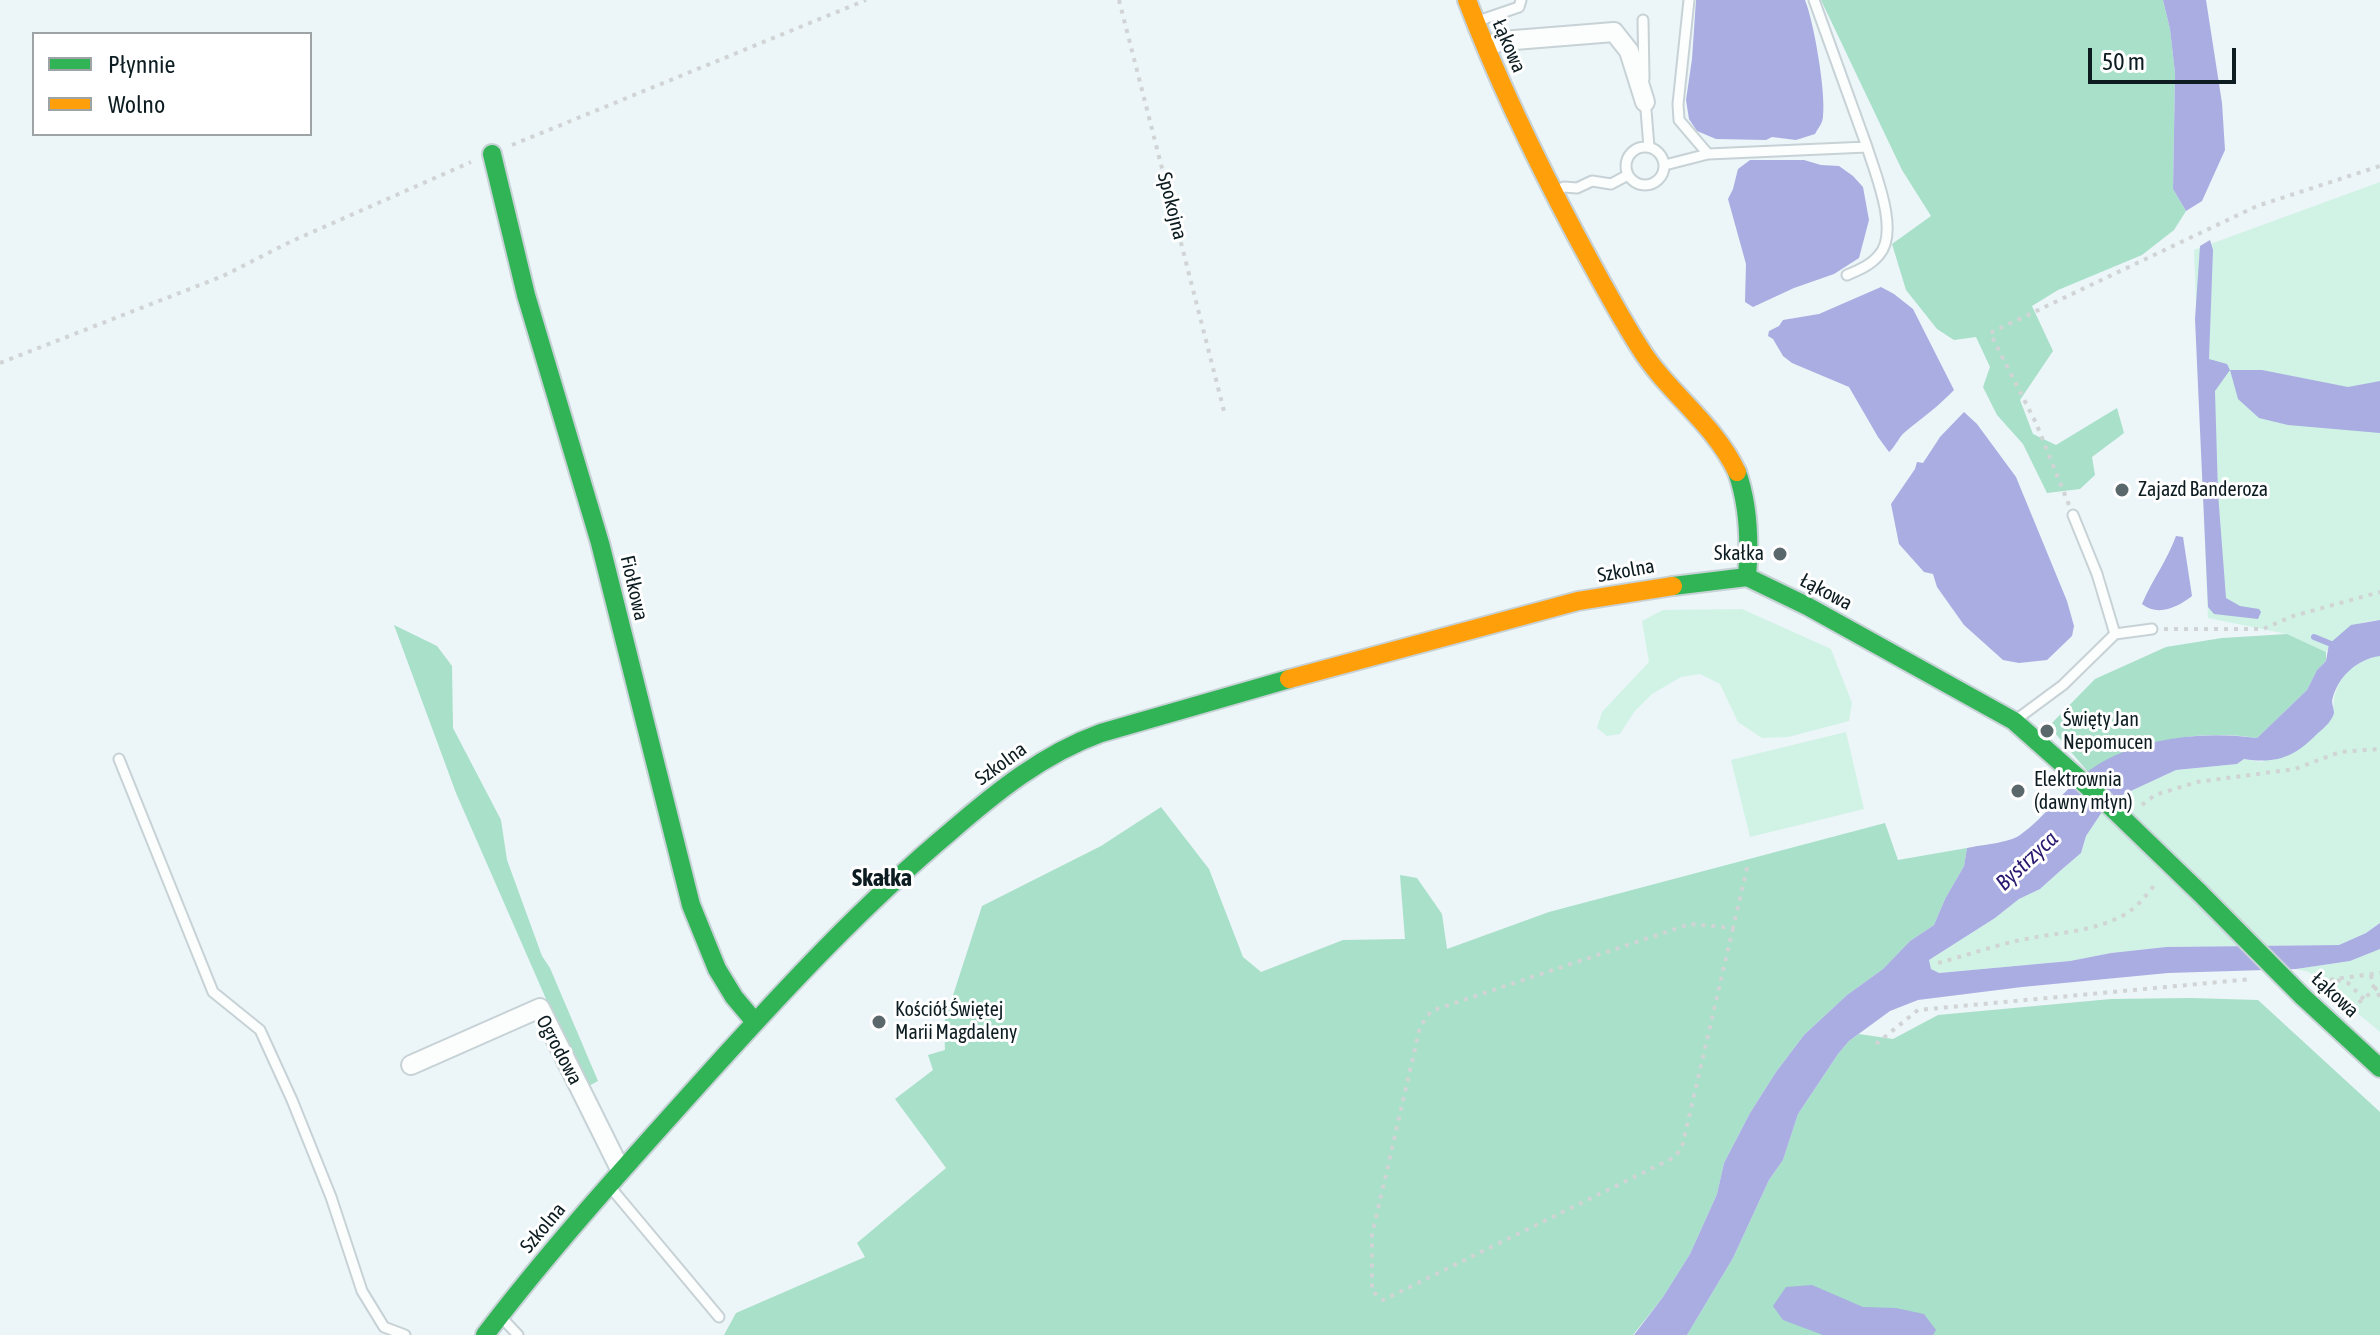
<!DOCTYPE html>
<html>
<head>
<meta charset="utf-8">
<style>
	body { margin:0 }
	#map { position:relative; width:2380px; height:1335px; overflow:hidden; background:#ecf5f8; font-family:"Asap Condensed",sans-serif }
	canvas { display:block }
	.legend { position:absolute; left:32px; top:32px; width:280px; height:104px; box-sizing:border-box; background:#fff; border:2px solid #9ea4a6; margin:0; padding:10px 14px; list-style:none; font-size:24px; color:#0c1c21 }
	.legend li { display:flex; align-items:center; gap:16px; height:40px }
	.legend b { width:40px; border:2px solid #9ea4a6 }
	.scale { position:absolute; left:2088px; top:48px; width:148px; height:36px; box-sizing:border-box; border:4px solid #0c1c21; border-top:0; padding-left:10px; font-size:24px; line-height:28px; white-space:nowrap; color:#0c1c21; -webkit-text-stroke:6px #fff; paint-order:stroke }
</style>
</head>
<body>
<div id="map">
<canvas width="2380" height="1335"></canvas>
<ul class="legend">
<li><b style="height:10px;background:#30b455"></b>Płynnie</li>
<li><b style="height:10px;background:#ff9f0a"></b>Wolno</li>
</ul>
<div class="scale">50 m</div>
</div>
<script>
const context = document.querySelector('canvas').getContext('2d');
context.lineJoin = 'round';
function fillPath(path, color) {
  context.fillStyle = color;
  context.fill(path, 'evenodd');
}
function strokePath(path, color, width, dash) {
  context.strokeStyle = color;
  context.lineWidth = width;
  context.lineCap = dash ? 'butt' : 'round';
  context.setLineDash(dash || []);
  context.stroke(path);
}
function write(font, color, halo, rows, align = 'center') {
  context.font = font + ' "Asap Condensed",sans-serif';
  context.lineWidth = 6;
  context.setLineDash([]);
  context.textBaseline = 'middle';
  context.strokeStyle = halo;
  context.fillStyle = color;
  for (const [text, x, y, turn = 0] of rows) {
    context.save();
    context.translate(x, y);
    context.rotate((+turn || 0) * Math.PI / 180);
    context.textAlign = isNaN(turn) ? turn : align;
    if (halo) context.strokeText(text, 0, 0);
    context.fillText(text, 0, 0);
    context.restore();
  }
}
fillPath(new Path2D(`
	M2380 182V620C2350 623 2345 629 2326 652L2287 634 2208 618 2194 250Z
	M1742 609 1831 649 1852 703 1849 721 1788 737 1762 738 1738 722 1720 684 1700 674 1681 677 1652 694 1634 712 1620 734 1607 736 1597 728 1602 712 1649 662 1642 621 1663 610Z
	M2377 656H2380V923L2366 933 2339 945 2166 947 2111 953 2070 961 1939 973 1931 969 1929 960 1995 918 2019 899 2040 889 2060 871 2081 853 2086 836 2102 812 2120 796 2176 770 2237 764 2244 759 2262 762 2334 713C2331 697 2340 676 2353 666 2358 661 2369 659 2377 656Z
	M1846 732 1864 809 1750 837 1731 760Z
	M2380 949V1032L2309 972 2296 969 2350 961Z`), '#d0f3e5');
fillPath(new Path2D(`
	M1821 0H2163L2170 29 2175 73 2173 189 2186 211 2174 230 2142 255 2058 290 2032 306 2053 351 2020 400 2033 434 2056 445 2117 408 2124 433 2092 457 2095 475 2080 489 2047 493 2023 444 1997 415 1983 387 1990 367 1976 337 1954 340 1937 329 1906 290 1892 244 1931 216 1902 170Z
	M394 625 437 646 452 666 453 728 501 820 507 860 542 956 550 968 598 1081 585 1088 456 793Z
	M2287 634 2326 652V661L2317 670 2307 690 2257 738C2201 729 2136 740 2088 772L2049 726 2095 679 2166 647 2222 638Z
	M1161 807 1209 869 1243 957 1261 972 1343 940 1405 939 1400 875 1417 878 1442 914 1447 949 1549 912 1885 823 1898 860 1967 848 1964 866 1945 899 1934 925 1910 941 1883 969 1847 995 1804 1035 1776 1072 1750 1113 1724 1163 1717 1194 1690 1254 1663 1297 1633 1335H724L736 1313 865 1257 857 1243 946 1168 895 1099 933 1070 928 1055 945 1050 944 1023 982 906 1101 846Z
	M2191 998 2258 1000 2380 1112V1335H1687L1733 1258 1769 1180 1783 1160 1798 1114 1838 1054 1849 1041 1859 1034 1893 1039 1938 1015 2111 999Z`), '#a8e0c9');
fillPath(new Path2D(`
	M1696 0H1805C1814 22 1826 93 1823 116 1823 123 1818 128 1815 134L1796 140 1772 137 1766 140 1716 139 1697 131 1689 119 1686 100 1692 59Z
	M2163 0H2206L2222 103 2225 150 2202 201 2186 211 2173 189 2175 73 2170 29Z
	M1750 160H1804L1821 165 1839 166 1853 176 1863 187 1869 220 1859 258 1834 274 1794 288 1753 307 1745 302 1746 264 1728 199 1733 189 1738 169Z
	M2210 240 2213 250 2209 359 2227 364 2230 370H2262L2348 387 2380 381V433L2288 425 2259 418 2238 399 2230 370 2215 391 2218 493 2226 598 2240 606 2259 609 2261 612 2258 619 2214 614 2208 607 2195 319 2200 246Z
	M1881 287 1894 294 1913 309 1954 390C1939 406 1922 418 1905 432 1898 438 1896 446 1889 452L1878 437 1849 387 1792 363 1783 356 1773 339 1768 336 1769 331 1779 326 1783 320 1819 314Z
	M1964 412 1977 424 2016 477 2067 601 2074 626 2072 636 2047 660 2019 663 2003 660 1964 625 1937 587 1933 574 1924 572 1899 544 1891 504 1915 469 1917 462 1923 463 1940 437Z
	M2176 536 2183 537 2192 596C2178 607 2158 617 2142 604 2152 580 2167 561 2176 536Z
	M2380 620V656C2357 659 2337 677 2332 701 2332 705 2334 709 2334 713 2332 721 2324 728 2318 733 2294 757 2278 764 2244 759L2237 764 2176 770 2120 796 2102 812 2086 836 2081 853 2060 871 2040 889 2019 899 1995 918 1929 960 1931 969 1939 973 2070 961 2111 953 2166 947 2339 945 2366 933 2380 923V949L2350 961 2296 969 2168 973 2022 987 1918 1000 1890 1011 1849 1041 1838 1054 1798 1114 1783 1160 1769 1180 1733 1258 1687 1335H1634L1663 1297 1690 1254 1717 1194 1724 1163 1750 1113 1776 1072 1804 1035 1847 995 1883 969 1910 941 1934 925 1945 899 1964 866 1967 848C1980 845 2009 843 2020 835 2044 818 2063 791 2087 772 2132 738 2203 730 2257 738L2307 690 2317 670 2326 661 2329 644 2351 625Z
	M1812 1285 1863 1307 1896 1308 1924 1314 1936 1330 1933 1335H1823L1783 1320 1773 1306 1786 1287Z`), '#a9ade2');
strokePath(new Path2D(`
	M2314 637 2336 646`), '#a9ade2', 6);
const lane = new Path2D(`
	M1689 0 1678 104 1679 120 1708 154
	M1643 20 1644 79
	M1478 21 1519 7 1521 0
	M1645 98 1649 147
	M1626 166a19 19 0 1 1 38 0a19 19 0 1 1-38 0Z
	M1665 165 1708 154 1867 147 1814 0
	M1557 191 1564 187 1577 188 1592 181 1611 184 1628 175
	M1847 275C1859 270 1871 265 1879 255 1900 232 1875 173 1867 147
	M2115 634 2152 629
	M2017 719 2063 685 2115 634 2097 574 2073 515
	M119 759 213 992 260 1030 292 1100 331 1197 362 1291 384 1327 405 1335
	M611 1188 719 1317
	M502 1318 518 1335`);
const street = new Path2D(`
	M1486 47 1502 41 1614 32 1629 51 1645 102
	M411 1065 540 1008 621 1171`);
const fast = new Path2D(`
	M492 154 526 295 600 543 691 905 717 969 734 997 755 1022
	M1737 472C1749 506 1750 541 1747 577
	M1673 586 1747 577 1807 606 2014 721 2112 808 2200 893
	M2302 996 2380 1068
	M485 1335C555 1243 633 1158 710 1072 786 988 863 905 950 832 996 792 1043 754 1101 733L1289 679`);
const slow = new Path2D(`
	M1467 0C1498 82 1536 160 1577 237 1597 274 1617 312 1640 348 1668 393 1714 423 1737 472
	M1289 679 1578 601 1673 586`);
strokePath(lane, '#c7d2d6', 13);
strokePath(street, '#c7d2d6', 22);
strokePath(fast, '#c7d2d6', 22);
strokePath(slow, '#c7d2d6', 22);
strokePath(new Path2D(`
	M1119 0 1224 411
	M512 145 866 0
	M0 363 223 276 290 242 471 162
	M2069 505 2036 423 1990 333 2257 206 2380 166
	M2164 629H2263L2293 616 2380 592
	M2142 805 2155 795 2197 782 2295 769 2340 752 2380 749
	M1733 928 1682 1147 1675 1157 1383 1300 1372 1291V1235L1420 1027 1431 1011 1690 924 1733 928 1748 864
	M1938 963C1964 956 1990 947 2016 941 2051 933 2088 933 2120 917 2134 911 2147 895 2156 883
	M2371 975 2372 984 2380 997
	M2337 980 2348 983 2364 999
	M2320 981 2380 973
	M2351 1009 2380 985
	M1876 1044 1918 1010 2252 979`), '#d1d4d5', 4, [4, 6]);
strokePath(lane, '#fcfefe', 9);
strokePath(street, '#fcfefe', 18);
strokePath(fast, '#30b455', 18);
strokePath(slow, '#ff9f0a', 18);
const fastBridge = new Path2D(`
	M2200 893 2302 996`);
strokePath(fastBridge, '#c7d2d6', 22, []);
strokePath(fastBridge, '#30b455', 18);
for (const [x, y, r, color] of [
	[2122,490,8,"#5a686c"],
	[1780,554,8,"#5a686c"],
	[2047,731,8,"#5a686c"],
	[2018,791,8,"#5a686c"],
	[879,1022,8,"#5a686c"]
]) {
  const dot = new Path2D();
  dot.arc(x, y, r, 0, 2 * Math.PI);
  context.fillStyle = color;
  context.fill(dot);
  strokePath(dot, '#fff', 3);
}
write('20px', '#0c1c21', '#fff', [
	["Łąkowa",1509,46,67],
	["Spokojna",1172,206,76],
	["Szkolna",1626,571,-10],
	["Fiołkowa",634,588,77],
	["Łąkowa",1826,592,28],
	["Szkolna",1001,764,-36],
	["Łąkowa",2335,995,43],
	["Ogrodowa",559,1050,62],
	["Szkolna",543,1228,-50]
]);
write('20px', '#0c1c21', '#fff', [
	["Zajazd Banderoza",2138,490],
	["Skałka",1764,554,"right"],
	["Święty Jan",2063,720],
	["Nepomucen",2063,743],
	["Elektrownia",2034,780],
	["(dawny młyn)",2034,803],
	["Kościół Świętej",895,1010],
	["Marii Magdaleny",895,1033]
], 'left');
write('italic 22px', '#28186f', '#fff', [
	["Bystrzyca",2027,861,-43]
]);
write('bold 24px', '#0c1c21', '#fff', [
	["Skałka",882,878]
]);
</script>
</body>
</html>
